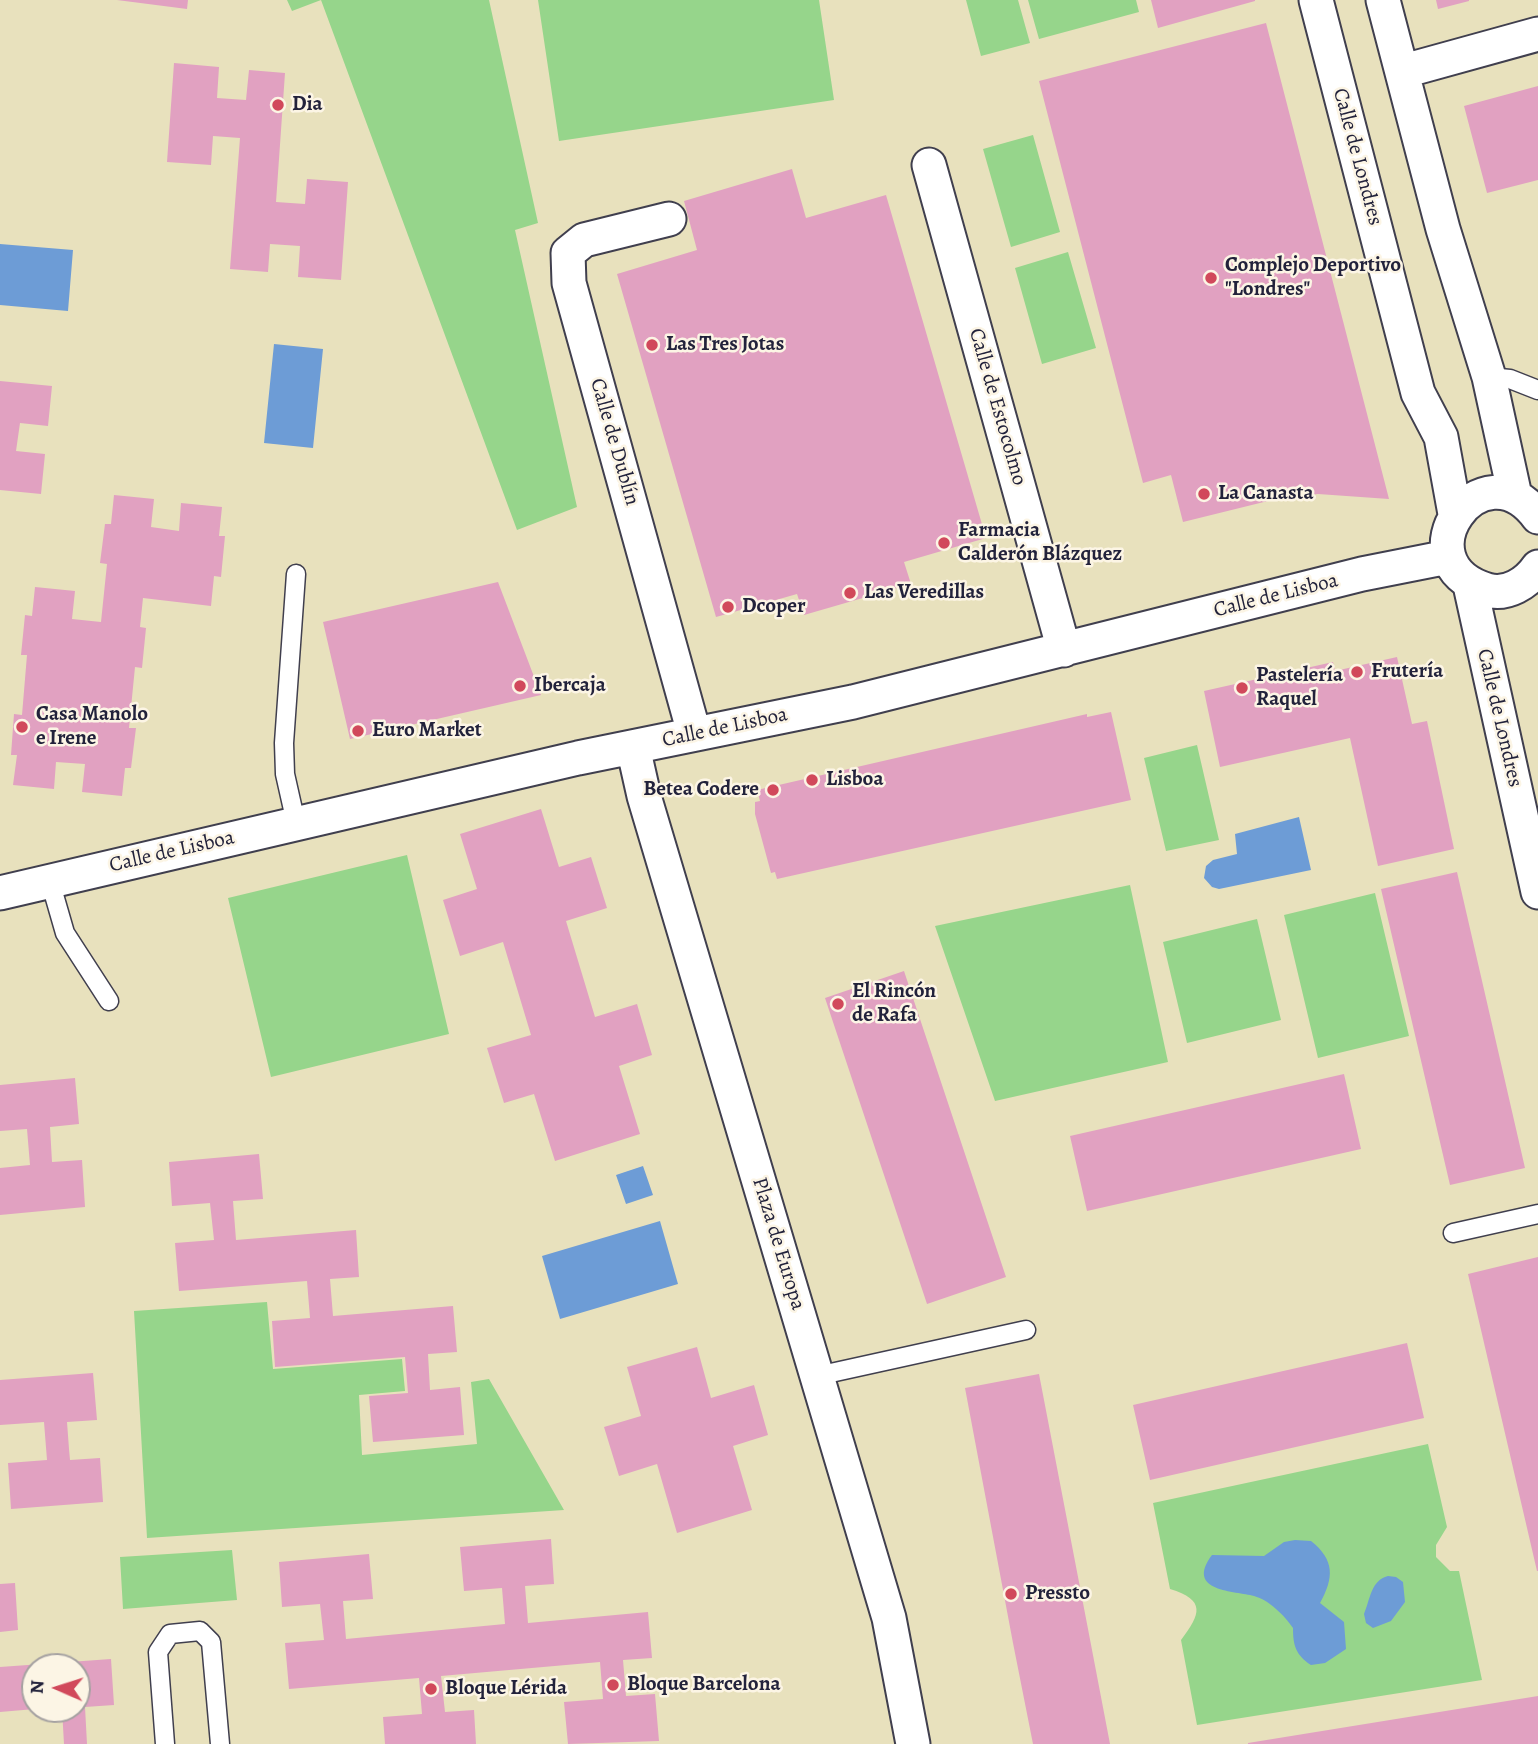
<!DOCTYPE html>
<html>
<head>
<meta charset="utf-8">
<style>
	body { margin:0 }
	#map { position:relative; width:1538px; height:1744px; overflow:hidden; background:#e8e1bd; font-family:Alegreya,serif }
	canvas { display:block }
	.north { position:absolute; left:21px; top:1653px; width:70px; height:70px; box-sizing:border-box; background:#fcf5e5; border:2px solid #a5a1a1; border-radius:50%; rotate:273deg; font-size:19px; font-weight:700; line-height:28px; text-align:center; color:#22223b }
	.north::after { content:''; display:block; margin:auto; width:24px; height:32px; background:#d1495b; clip-path:polygon(50% 0,100% 100%,50% 72%,0 100%) }
</style>
</head>
<body>
<div id="map">
<canvas width="1538" height="1744"></canvas>
<div class="north">N</div>
</div>
<script>
const context = document.querySelector('canvas').getContext('2d');
context.lineJoin = 'round';
function fillPath(path, color) {
  context.fillStyle = color;
  context.fill(path, 'evenodd');
}
function strokePath(path, color, width, dash) {
  context.strokeStyle = color;
  context.lineWidth = width;
  context.lineCap = dash ? 'butt' : 'round';
  context.setLineDash(dash || []);
  context.stroke(path);
}
function write(font, color, halo, rows, align = 'center') {
  context.font = font + ' Alegreya,serif';
  context.lineWidth = 5;
  context.setLineDash([]);
  context.textBaseline = 'middle';
  context.strokeStyle = halo;
  context.fillStyle = color;
  for (const [text, x, y, turn = 0] of rows) {
    context.save();
    context.translate(x, y);
    context.rotate((+turn || 0) * Math.PI / 180);
    context.textAlign = isNaN(turn) ? turn : align;
    if (halo) context.strokeText(text, 0, 0);
    context.fillText(text, 0, 0);
    context.restore();
  }
}
fillPath(new Path2D(`
	M287 0H489L538 223 515 230 577 507 517 530 321 0 292 11Z
	M538 0H819L834 100 559 141Z
	M966 0H1018L1030 43 981 56Z
	M1028 0H1136L1139 12 1039 39Z
	M1033 135 1060 232 1011 247 983 149Z
	M1068 252 1096 348 1042 364 1015 268Z
	M1197 745 1219 840 1166 851 1144 758Z
	M407 855 449 1034 271 1077 228 898Z
	M1130 885 1168 1062 995 1101 935 926Z
	M1375 893 1409 1036 1318 1058 1284 915Z
	M1257 919 1281 1020 1187 1043 1163 942Z
	M267 1302 273 1369 402 1359 405 1391 359 1395 362 1455 477 1444 471 1382 489 1379 564 1510 147 1538 134 1311Z
	M1428 1444 1447 1527 1436 1545V1557L1450 1571H1459L1482 1680 1197 1725 1181 1640C1201 1614 1206 1600 1170 1589L1153 1503Z
	M232 1550 237 1600 123 1609 120 1557Z`), '#96d58b');
fillPath(new Path2D(`
	M0 244 73 250 68 311 0 305Z
	M274 344 323 349 313 448 264 443Z
	M1299 817 1311 870 1219 889 1212 887 1204 878 1206 866 1213 860 1237 854 1235 834Z
	M643 1166 653 1195 626 1204 616 1175Z
	M660 1221 678 1284 560 1319 542 1256Z
	M1295 1540 1311 1541C1335 1560 1334 1578 1320 1603L1344 1622 1346 1649 1325 1663 1311 1665C1296 1655 1293 1646 1293 1628 1284 1615 1269 1600 1254 1596 1236 1591 1184 1592 1212 1555L1264 1556 1284 1542Z
	M1388 1576 1396 1577 1403 1582 1405 1602 1391 1621 1373 1628 1366 1623 1364 1614C1370 1600 1371 1580 1388 1576Z`), '#6d9cd6');
fillPath(new Path2D(`
	M117 0H188L187 9Z
	M1151 0H1255V1L1158 28Z
	M1436 0H1469V1L1438 9Z
	M1266 23 1389 499 1318 494 1276 499 1183 522 1171 475 1143 483 1039 81Z
	M174 63 219 67 217 98 246 100 249 70 285 73 276 202 305 204 307 179 348 182 341 280 298 277 300 246 270 244 268 272 230 269 240 138 213 136 211 165 167 162Z
	M1538 86V180L1487 193 1464 106Z
	M792 169 806 218 886 195 986 538 904 562 911 584 804 615 797 594 716 617 617 274 697 250 684 201Z
	M0 381 52 386 48 426 20 423 16 451 45 454 41 494 0 490Z
	M114 495 154 499 151 527 179 531 181 503 222 507 219 536H225L221 577 214 576 211 606 143 598 140 627 146 628 142 668 135 667 129 728H136L131 768H125L122 796 82 792 85 764 56 762 54 789 13 785 17 755H11L14 714 22 715 27 655H21L25 615 32 616 35 587 75 591 72 619 101 622 107 564 100 563 105 524H111Z
	M498 582 541 695 350 739 323 622Z
	M1397 657 1412 724 1427 721 1454 849 1378 866 1350 738 1220 767 1204 691 1333 662 1335 671Z
	M1111 712 1131 800 777 879 775 872 771 873 755 814V802L760 801 757 790 1087 714V717Z
	M541 809 559 867 591 857 607 908 566 921 595 1017 637 1004 652 1055 619 1066 640 1134 555 1161 534 1094 504 1103 487 1048 531 1035 503 942 460 956 443 900 477 889 460 834Z
	M1457 872 1525 1168 1450 1185 1381 889Z
	M904 971 1006 1277 927 1304 825 998Z
	M1344 1074 1361 1149 1087 1211 1070 1136Z
	M75 1078 79 1124 50 1127 52 1162 82 1160 85 1207 0 1215V1168L30 1165 27 1129 0 1131V1085Z
	M259 1154 263 1199 233 1201 236 1240 356 1230 359 1277 330 1279 333 1316 453 1306 457 1352 428 1354 430 1390 460 1387 464 1435 373 1442 369 1396 408 1393 405 1357 275 1367 272 1321 310 1318 307 1281 179 1291 175 1243 214 1240 210 1203 172 1206 169 1162Z
	M1538 1257V1571H1537L1468 1274Z
	M1407 1343 1424 1418 1150 1480 1133 1405Z
	M697 1347 711 1398 754 1385 768 1435 733 1446 752 1510 677 1533 657 1464 619 1476 604 1427 641 1416 627 1367Z
	M93 1373 97 1420 67 1422 69 1449 70 1460 100 1458 103 1502 11 1509 8 1463 47 1460 44 1422 0 1425V1380Z
	M1039 1374 1088 1629 1110 1744H1033L1013 1643 965 1388Z
	M551 1539 554 1584 525 1586 528 1623 648 1612 652 1658 623 1660 626 1696 655 1694 659 1741 568 1744 564 1702 603 1699 600 1662 441 1676 445 1712 474 1710 476 1744H385L383 1717 422 1714 419 1678 289 1689 285 1643 324 1640 320 1604 282 1607 279 1562 369 1554 373 1599 343 1601 346 1639 505 1624 502 1588 464 1591 460 1547Z
	M15 1583 18 1630 0 1632V1584Z
	M111 1659 114 1705 85 1707 87 1744H64L62 1709H77V1667H35V1709L0 1712V1667Z
	M1538 1696V1744H1248V1743Z`), '#e1a1c1');
const service = new Path2D(`
	M1489 377 1510 379 1538 390
	M296 574 284 743 285 774 296 823
	M50 881 65 933 109 1001
	M1453 1233 1538 1214
	M817 1376 1026 1330
	M165 1744 158 1652 170 1634 200 1631 211 1642 220 1744`);
const minor = new Path2D(`
	M1316 0 1418 393 1441 437 1455 514
	M1383 0 1443 229 1489 377 1515 496
	M1404 71 1538 34
	M929 165 1064 650
	M669 219 584 240 568 253 569 283 694 733
	M1538 517C1482 441 1396 562 1487 590 1507 596 1527 583 1538 567
	M1470 585 1538 892
	M633 747 644 796 889 1618 913 1744
	M0 893 578 758 853 702 1362 574 1448 557`);
strokePath(service, '#403f4e', 21);
strokePath(minor, '#403f4e', 37);
strokePath(service, '#fff', 18);
strokePath(minor, '#fff', 33);
for (const [x, y, r, color] of [
	[278,105,7,"#d1495b"],
	[1211,278,7,"#d1495b"],
	[652,345,7,"#d1495b"],
	[1204,494,7,"#d1495b"],
	[944,543,7,"#d1495b"],
	[850,593,7,"#d1495b"],
	[728,607,7,"#d1495b"],
	[1357,672,7,"#d1495b"],
	[520,686,7,"#d1495b"],
	[1242,688,7,"#d1495b"],
	[22,727,7,"#d1495b"],
	[358,731,7,"#d1495b"],
	[812,780,7,"#d1495b"],
	[773,790,7,"#d1495b"],
	[838,1004,7,"#d1495b"],
	[1011,1594,7,"#d1495b"],
	[613,1685,7,"#d1495b"],
	[431,1689,7,"#d1495b"]
]) {
  const dot = new Path2D();
  dot.arc(x, y, r, 0, 2 * Math.PI);
  context.fillStyle = color;
  context.fill(dot);
  strokePath(dot, '#fcf5e5', 2.5);
}
write('bold 21px', '#22223b', '#fcf5e5', [
	["Dia",292,105],
	["Complejo Deportivo",1225,266],
	["\"Londres\"",1225,290],
	["Las Tres Jotas",666,345],
	["La Canasta",1218,494],
	["Farmacia",958,531],
	["Calderón Blázquez",958,555],
	["Las Veredillas",864,593],
	["Dcoper",742,607],
	["Frutería",1371,672],
	["Pastelería",1256,676],
	["Raquel",1256,700],
	["Ibercaja",534,686],
	["Casa Manolo",36,715],
	["e Irene",36,739],
	["Euro Market",372,731],
	["Lisboa",826,780],
	["Betea Codere",759,790,"right"],
	["El Rincón",852,992],
	["de Rafa",852,1016],
	["Pressto",1025,1594],
	["Bloque Barcelona",627,1685],
	["Bloque Lérida",445,1689]
], 'left');
write('21px', '#22223b', '#fcf5e5', [
	["Calle de Londres",1357,157,75],
	["Calle de Estocolmo",997,407,74],
	["Calle de Dublín",614,442,74],
	["Calle de Lisboa",1276,596,-14],
	["Calle de Londres",1499,718,77],
	["Calle de Lisboa",725,728,-12],
	["Calle de Lisboa",172,852,-13],
	["Plaza de Europa",778,1244,73]
]);
</script>
</body>
</html>
